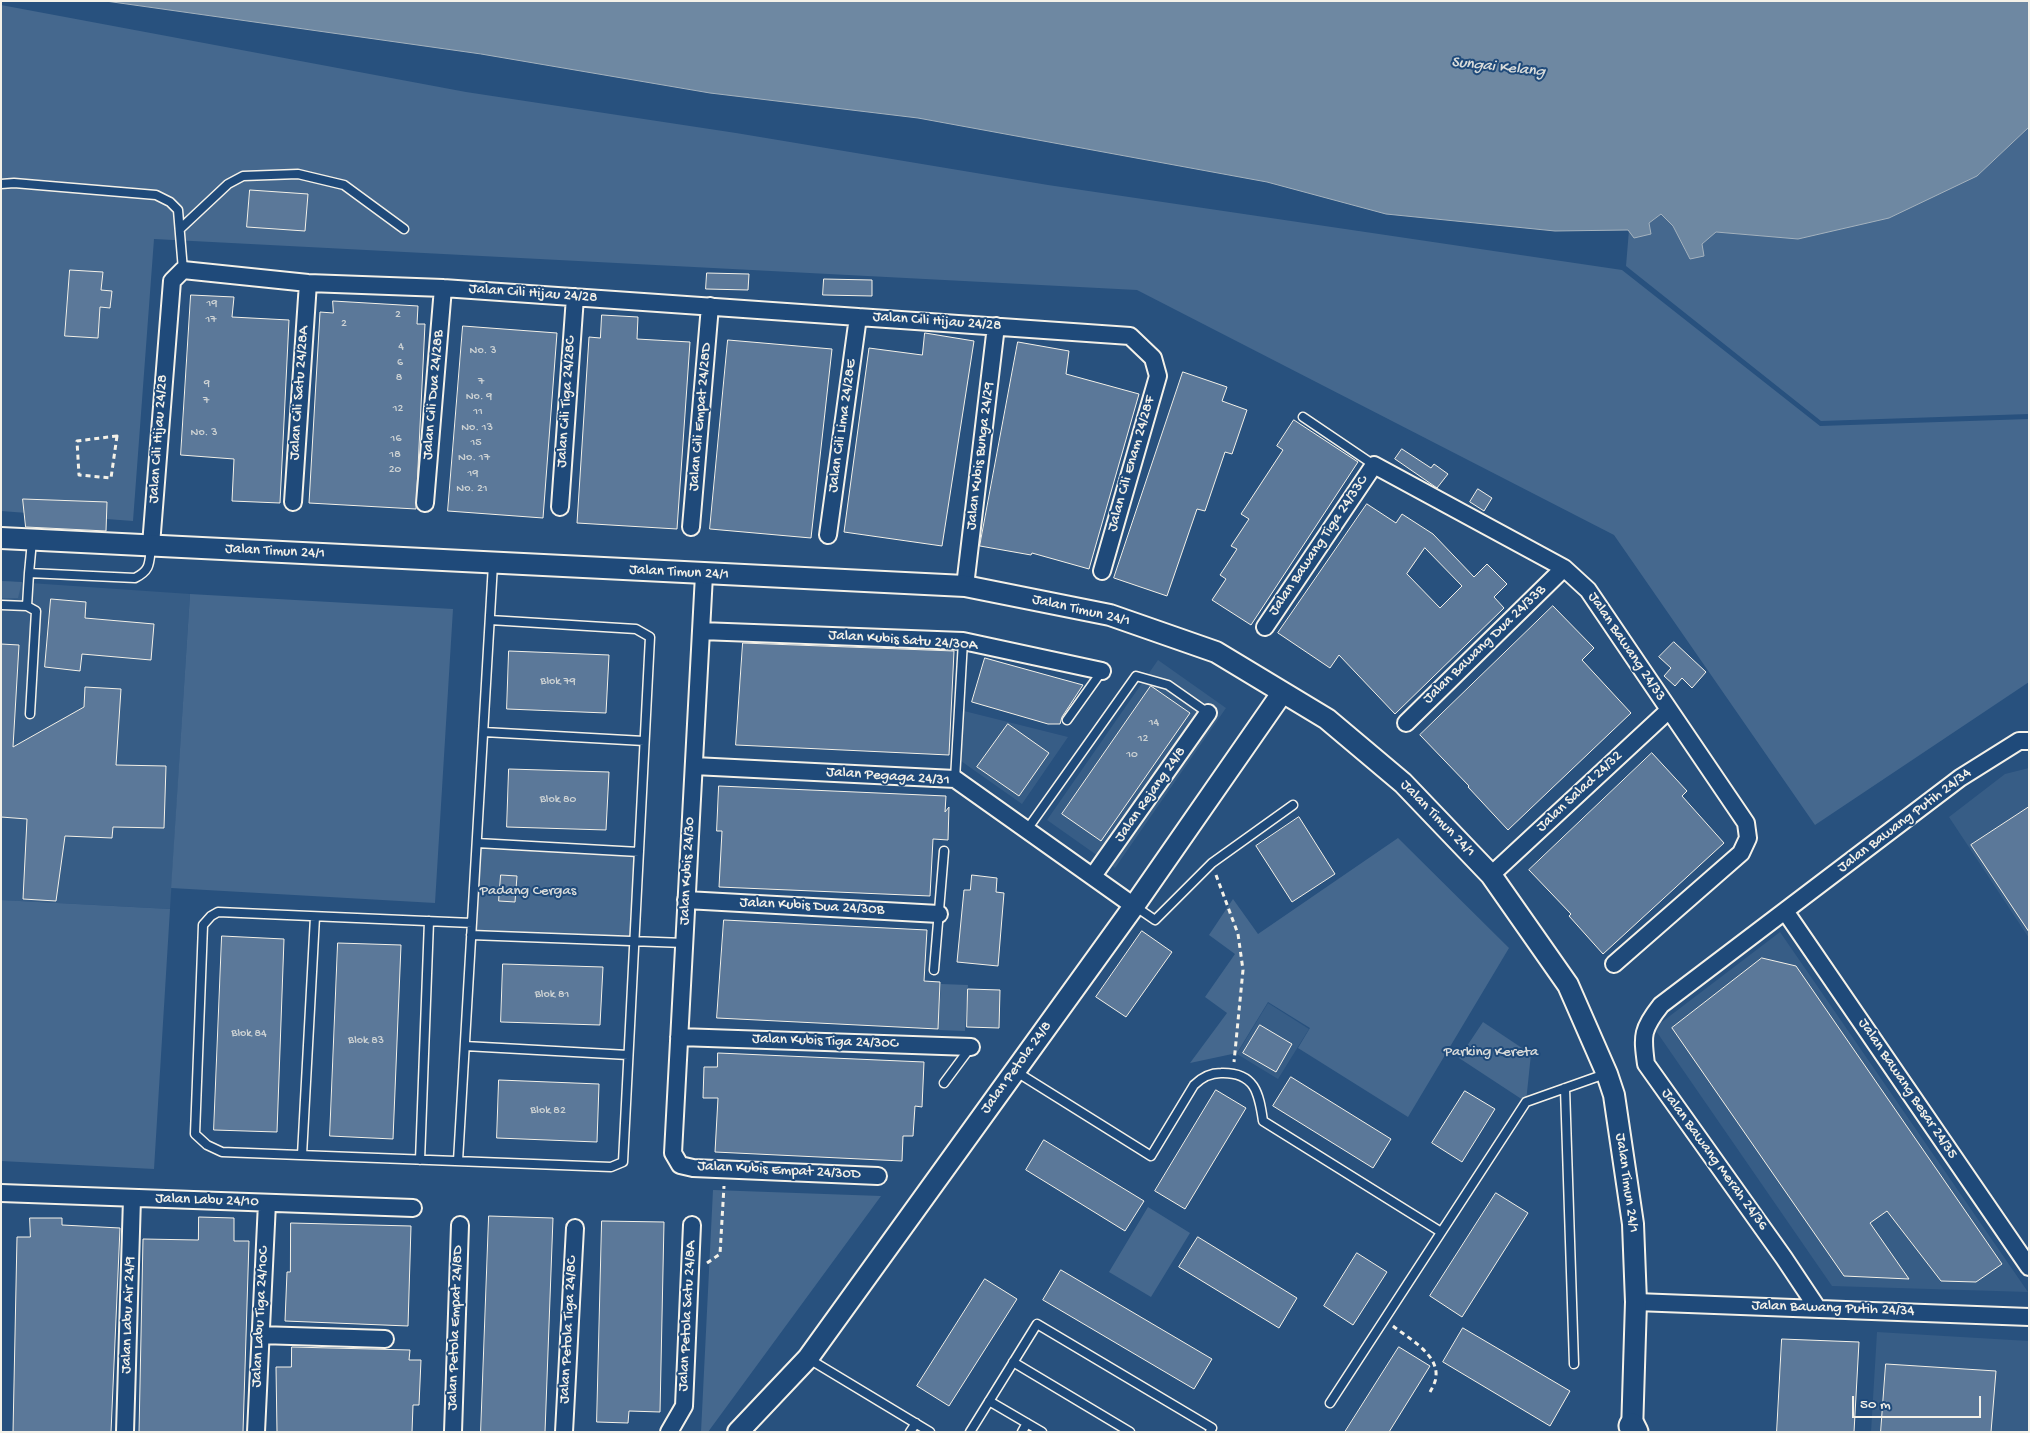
<!DOCTYPE html>
<html>
<head>
<meta charset="utf-8">
<style>
	body { margin:0 }
	#map { position:relative; width:2030px; height:1433px; overflow:hidden; background:#28517e; font-family:"Gochi Hand",sans-serif }
	canvas { display:block }
	.frame { position:absolute; inset:0; border:2px solid #f4f1e8; pointer-events:none }
	.scale { position:absolute; left:1852px; top:1396px; width:129px; height:22px; box-sizing:border-box; border:2px solid #f4f1e8; border-top:0; padding-left:6px; font-size:15px; line-height:18px; white-space:nowrap; color:#f4f1e8; -webkit-text-stroke:4px #1f4a7a; paint-order:stroke }
</style>
</head>
<body>
<div id="map">
<canvas width="2030" height="1433"></canvas>
<div class="frame"></div>
<div class="scale">50 m</div>
</div>
<script>
const context = document.querySelector('canvas').getContext('2d');
context.lineJoin = 'round';
function fillPath(path, color) {
  context.fillStyle = color;
  context.fill(path, 'evenodd');
}
function strokePath(path, color, width, dash) {
  context.strokeStyle = color;
  context.lineWidth = width;
  context.lineCap = dash ? 'butt' : 'round';
  context.setLineDash(dash || []);
  context.stroke(path);
}
function write(font, color, halo, rows, align = 'center') {
  context.font = font + ' "Gochi Hand",sans-serif';
  context.lineWidth = 4;
  context.setLineDash([]);
  context.textBaseline = 'middle';
  context.strokeStyle = halo;
  context.fillStyle = color;
  for (const [text, x, y, turn = 0] of rows) {
    context.save();
    context.translate(x, y);
    context.rotate((+turn || 0) * Math.PI / 180);
    context.textAlign = isNaN(turn) ? turn : align;
    if (halo) context.strokeText(text, 0, 0);
    context.fillText(text, 0, 0);
    context.restore();
  }
}
fillPath(new Path2D(`
	M1 581 190 594 170 909 1 900Z
	M1158 660 1226 708 1115 868 1047 820Z
	M964 711 1068 737 1022 804 961 761Z
	M2029 768V938L1949 817 2005 774Z
	M1780 932 2028 1292 1832 1286 1654 1028Z
	M1268 1003 1309 1029 1278 1079 1237 1054Z
	M1877 1332 2029 1341V1432H1871Z`), '#375d86');
fillPath(new Path2D(`
	M1 5 466 92 736 133 1048 185 1622 270 1820 426 2029 419V682L1815 825 1614 535 1137 290 154 239 133 521 1 511Z
	M2029 127V414L1821 421 1626 266 1629 230 1651 234 1649 223 1661 214 1673 226 1690 259 1702 244 1716 232 1798 239 1977 176Z
	M1 581 22 582 18 598H1Z
	M190 594 453 609 435 903 171 888Z
	M1398 838 1509 948 1408 1117 1298 1048 1310 1028 1268 1002 1237 1053 1190 1063 1227 1013 1205 997 1235 954 1209 935 1233 899 1258 934Z
	M477 843 639 852 634 941 471 935Z
	M1 900 170 909 154 1169 1 1161Z
	M941 984 968 985 965 1031 938 1030Z
	M1483 1022 1531 1054 1526 1102 1459 1058Z
	M713 1190 881 1196 708 1432H701Z
	M1148 1207 1190 1233 1151 1297 1109 1272Z`), '#45688e');
const water = new Path2D(`
	M106 1H2029V127L1977 176 1889 218 1798 239 1716 232 1702 244 1704 256 1690 259 1673 226 1661 214 1649 223 1651 234 1634 238 1628 230 1555 231 1386 214 1267 182 918 118 710 93 481 54Z`);
fillPath(water, '#6e88a2');
strokePath(water, '#a4b2be', 1);
const building = new Path2D(`
	M250 190 308 194 305 231 247 227Z
	M70 270 103 272 101 290 112 291 110 308 100 307 98 338 65 336Z
	M707 273 749 274 748 290 706 289Z
	M824 279 872 280V296L823 295Z
	M191 295 234 297 232 317 289 320 280 503 232 501 234 459 181 455Z
	M333 301 418 306 417 324H425L416 509 309 503 320 312 333 313Z
	M602 315 638 317 637 339 690 342 677 529 577 523 589 337 600 338Z
	M463 326 557 333 543 518 448 511Z
	M925 333 974 341 942 546 844 532 869 348 922 355Z
	M728 340 832 349 811 538 710 529Z
	M1018 342 1069 351 1066 374 1139 394 1089 569 1032 553 1031 555 980 546Z
	M1183 372 1227 387 1222 401 1247 410 1232 454 1225 452 1205 511 1197 509 1167 596 1114 578Z
	M1294 420 1358 462 1251 625 1212 600 1226 579 1220 575 1237 549 1231 546 1249 519 1241 514 1283 450 1277 446Z
	M1402 449 1431 468 1434 464 1448 474 1437 488 1395 459Z
	M1478 489 1492 498 1484 511 1470 502Z
	M23 499 107 502 106 531 26 527Z
	M1367 504 1396 523 1402 514 1433 534 1474 577 1487 564 1507 584 1494 597 1504 608 1395 714 1339 655 1330 668 1278 633ZM1425 548 1462 586 1440 608 1407 574Z
	M51 599 86 602 85 618 154 624 151 660 82 654 80 671 45 667Z
	M1553 606 1594 648 1582 660 1631 713 1508 830 1468 787 1469 786 1420 735Z
	M1674 642 1706 672 1692 688 1682 678 1675 686 1664 676 1671 668 1659 657Z
	M743 643 954 651 949 755 736 745Z
	M1 644 19 645 13 747 84 707 85 687 121 689 116 765 166 766 164 828 113 827 112 838 65 836 56 901 23 899 27 819 1 817Z
	M509 651 609 655 606 713 507 709Z
	M985 658 1061 679 1083 685 1062 717 1060 724H1048L972 702Z
	M1151 686 1190 713 1101 841 1062 814Z
	M1008 724 1049 753 1019 796 977 767Z
	M1652 753 1687 791 1682 796 1724 843 1603 954 1569 916 1571 914 1529 870Z
	M509 769 609 772 606 830 507 827Z
	M719 786 946 796 945 812 949 807 948 840 933 839 930 896 719 887 722 831H717Z
	M2029 807V932L1971 845Z
	M1299 817 1335 874 1292 902 1256 846Z
	M501 875 517 876 515 902 499 901Z
	M972 875 997 878 996 892 1004 893 998 966 957 962 964 890H970Z
	M724 920 927 930 924 981 940 982 938 1029 717 1018Z
	M1142 931 1172 952 1126 1017 1096 997Z
	M222 936 284 939 277 1132 214 1130Z
	M338 943 401 945 393 1139 330 1136Z
	M1762 958 1796 966 2002 1264 1976 1282 1941 1281 1887 1211 1870 1223 1909 1279 1844 1276 1672 1028Z
	M503 964 603 967 600 1025 501 1022Z
	M968 989 1000 990 999 1028 967 1027Z
	M1260 1025 1292 1044 1276 1072 1243 1053Z
	M718 1053 924 1062 922 1107 915 1106 913 1136H903L902 1161 715 1152 718 1098H703L704 1067H717Z
	M1291 1077 1391 1139 1373 1168 1273 1106Z
	M499 1080 599 1084 597 1142 497 1138Z
	M1216 1090 1246 1108 1185 1209 1155 1191Z
	M1465 1091 1495 1109 1462 1162 1432 1143Z
	M1044 1140 1144 1201 1125 1231 1026 1170Z
	M1496 1193 1528 1213 1462 1317 1430 1296Z
	M489 1216 553 1218 545 1432H481Z
	M199 1217 234 1218V1241H249L243 1432H139L143 1239 198 1240Z
	M30 1218H62V1225L120 1228 111 1432H13L17 1237H30Z
	M602 1221 664 1222 660 1412 629 1411 628 1423 597 1422Z
	M291 1223 411 1226 408 1326 285 1321 287 1272H290Z
	M1198 1237 1297 1298 1279 1328 1179 1267Z
	M1357 1253 1387 1272 1353 1325 1324 1306Z
	M1061 1270 1212 1359 1194 1389 1043 1300Z
	M985 1279 1017 1299 949 1406 917 1386Z
	M1463 1328 1570 1391 1550 1426 1443 1362Z
	M1782 1339 1859 1342 1854 1432H1777Z
	M292 1347 410 1350 409 1360H421L419 1405H413L412 1432H277L276 1367H291Z
	M1399 1347 1430 1366 1389 1432H1345Z
	M1886 1364 1996 1371 1991 1432H1881Z`);
fillPath(building, '#5b7899');
strokePath(building, '#f4f1e8', 1);
const service = new Path2D(`
	M1 184 14 183 156 195 170 202 178 210 183 270
	M180 229 228 184 243 176 298 174 344 185 404 229
	M1303 417 1374 465
	M32 541 29 573 135 578C151 570 149 563 151 547
	M1 605 27 606 29 573
	M27 606 36 611 30 714
	M1067 720 1102 671
	M484 732 644 741
	M955 779 963 641
	M1026 831 1136 676 1168 685 1208 713
	M477 843 639 852
	M1136 907 1155 920 1212 863 1293 805
	M472 923 218 912 211 916 203 925 195 1134 207 1145 222 1152 611 1167 623 1162 650 637 636 629 490 620
	M471 935 684 943
	M934 970 944 851
	M465 1046 628 1055
	M1015 1071 1151 1156 1194 1085C1202 1077 1210 1073 1221 1073 1255 1072 1259 1093 1263 1121L1441 1232
	M944 1083 970 1048
	M1565 1088 1574 1364
	M302 1155 315 917
	M420 1160 429 921
	M458 1161 493 564
	M809 1359 930 1432
	M1013 1362 1130 1432
	M989 1401 1042 1432
	M1330 1403 1526 1102 1605 1074
	M910 1432 916 1423
	M970 1432 1037 1324 1212 1428 1210 1432
	M1022 1432 1027 1423`);
const minor = new Path2D(`
	M293 502 308 283
	M425 503 443 288
	M560 507 575 297
	M691 527 710 306
	M828 535 858 317
	M151 545 172 281 183 270 308 283 443 288 1130 336 1153 358 1158 376 1102 571
	M704 575 673 1153 680 1165 693 1168 878 1176
	M965 586 996 326
	M1265 627 1374 465 1564 568 1588 590 1746 823 1748 838 1741 853 1614 964
	M701 631 963 641 1102 671
	M1406 723 1564 568
	M694 766 955 779 1134 906
	M1491 875 1669 710
	M1093 876 1208 713
	M686 900 939 914
	M1785 911 2029 1267
	M679 1037 971 1047
	M1 1193 413 1208
	M1636 1302 2029 1317
	M1818 1309 1784 1258 1646 1064C1642 1035 1642 1029 1661 1005L1960 778 2019 741H2029
	M260 1335 385 1339
	M125 1432 132 1198
	M256 1432 267 1203
	M453 1432 460 1225
	M564 1432 575 1228
	M669 1432 684 1406 692 1225`);
const tertiary = new Path2D(`
	M1 538 965 586 1110 615 1216 652 1327 719 1403 783 1491 875 1568 985 1607 1074 1614 1095 1633 1224 1636 1302 1632 1432
	M738 1432 808 1358 1134 906 1282 693`);
const primary = new Path2D(`
	M1632 1426 1635 1432`);
strokePath(service, '#f4f1e8', 11);
strokePath(minor, '#f4f1e8', 20);
strokePath(tertiary, '#f4f1e8', 24);
strokePath(primary, '#f4f1e8', 29);
strokePath(new Path2D(`
	M117 436 111 478 79 475 77 441Z
	M1216 875 1238 934 1243 970 1234 1062
	M707 1263 720 1254 724 1186
	M1393 1326C1408 1338 1438 1354 1436 1376 1436 1382 1432 1388 1429 1394`), '#f4f1e8', 3, [5, 4]);
strokePath(service, '#1f4a7a', 8);
strokePath(minor, '#1f4a7a', 16);
strokePath(tertiary, '#1f4a7a', 20);
strokePath(primary, '#1f4a7a', 25);
write('12px', '#ced3d4', null, [
	["19",212,304],
	["2",398,315],
	["17",211,320],
	["2",344,324],
	["4",401,347],
	["No. 3",483,351],
	["6",400,363],
	["8",399,378],
	["7",481,382],
	["9",207,384],
	["No. 9",479,397],
	["7",206,401],
	["12",398,409],
	["11",478,412],
	["No. 13",477,428],
	["No. 3",204,433],
	["16",396,439],
	["15",476,443],
	["18",395,455],
	["No. 17",474,458],
	["20",395,470],
	["19",473,474],
	["No. 21",472,489],
	["Blok 79",558,682],
	["14",1154,723],
	["12",1143,739],
	["10",1132,755],
	["Blok 80",558,800],
	["Blok 81",552,995],
	["Blok 84",249,1034],
	["Blok 83",366,1041],
	["Blok 82",548,1111]
]);
write('15px', '#f4f1e8', '#1f4a7a', [
	["Jalan Cili Hijau 24/28",533,294,4],
	["Jalan Cili Hijau 24/28",937,322,4],
	["Jalan Cili Satu 24/28A",300,393,-86],
	["Jalan Cili Dua 24/28B",434,395,-85],
	["Jalan Cili Tiga 24/28C",567,402,-86],
	["Jalan Cili Empat 24/28D",701,417,-85],
	["Jalan Cili Lima 24/28E",843,426,-82],
	["Jalan Cili Hijau 24/28",159,439,-86],
	["Jalan Kubis Bunga 24/29",981,456,-83],
	["Jalan Cili Enam 24/28F",1132,464,-74],
	["Jalan Bawang Tiga 24/33C",1319,546,-56],
	["Jalan Timun 24/1",275,552,3],
	["Jalan Timun 24/1",679,573,3],
	["Jalan Timun 24/1",1081,611,13],
	["Jalan Kubis Satu 24/30A",903,641,4],
	["Jalan Bawang Dua 24/33B",1485,645,-44],
	["Jalan Bawang 24/33",1626,647,56],
	["Jalan Pegaga 24/31",888,777,4],
	["Jalan Salad 24/32",1580,792,-43],
	["Jalan Rejang 24/8",1151,795,-55],
	["Jalan Timun 24/1",1437,819,46],
	["Jalan Bawang Putih 24/34",1905,821,-37],
	["Jalan Kubis 24/30",688,871,-87],
	["Jalan Kubis Dua 24/30B",812,907,3],
	["Jalan Kubis Tiga 24/30C",825,1042,2],
	["Jalan Petola 24/8",1017,1068,-54],
	["Jalan Bawang Besar 24/35",1907,1089,56],
	["Jalan Bawang Merah 24/36",1714,1160,54],
	["Jalan Kubis Empat 24/30D",779,1171,3],
	["Jalan Timun 24/1",1626,1183,82],
	["Jalan Labu 24/10",207,1201,2],
	["Jalan Bawang Putih 24/34",1833,1309,2],
	["Jalan Labu Air 24/9",129,1315,-88],
	["Jalan Petola Satu 24/8A",688,1316,-87],
	["Jalan Labu Tiga 24/10C",261,1317,-87],
	["Jalan Petola Empat 24/8D",456,1328,-88],
	["Jalan Petola Tiga 24/8C",569,1330,-87]
]);
write('15px', '#dadcda', '#1f4a7a', [
	["Padang Cergas",528,892],
	["Parking Kereta",1491,1053]
]);
write('italic 16px', '#d9dcda', '#1f4a7a', [
	["Sungai Kelang",1498,68,6]
]);
</script>
</body>
</html>
